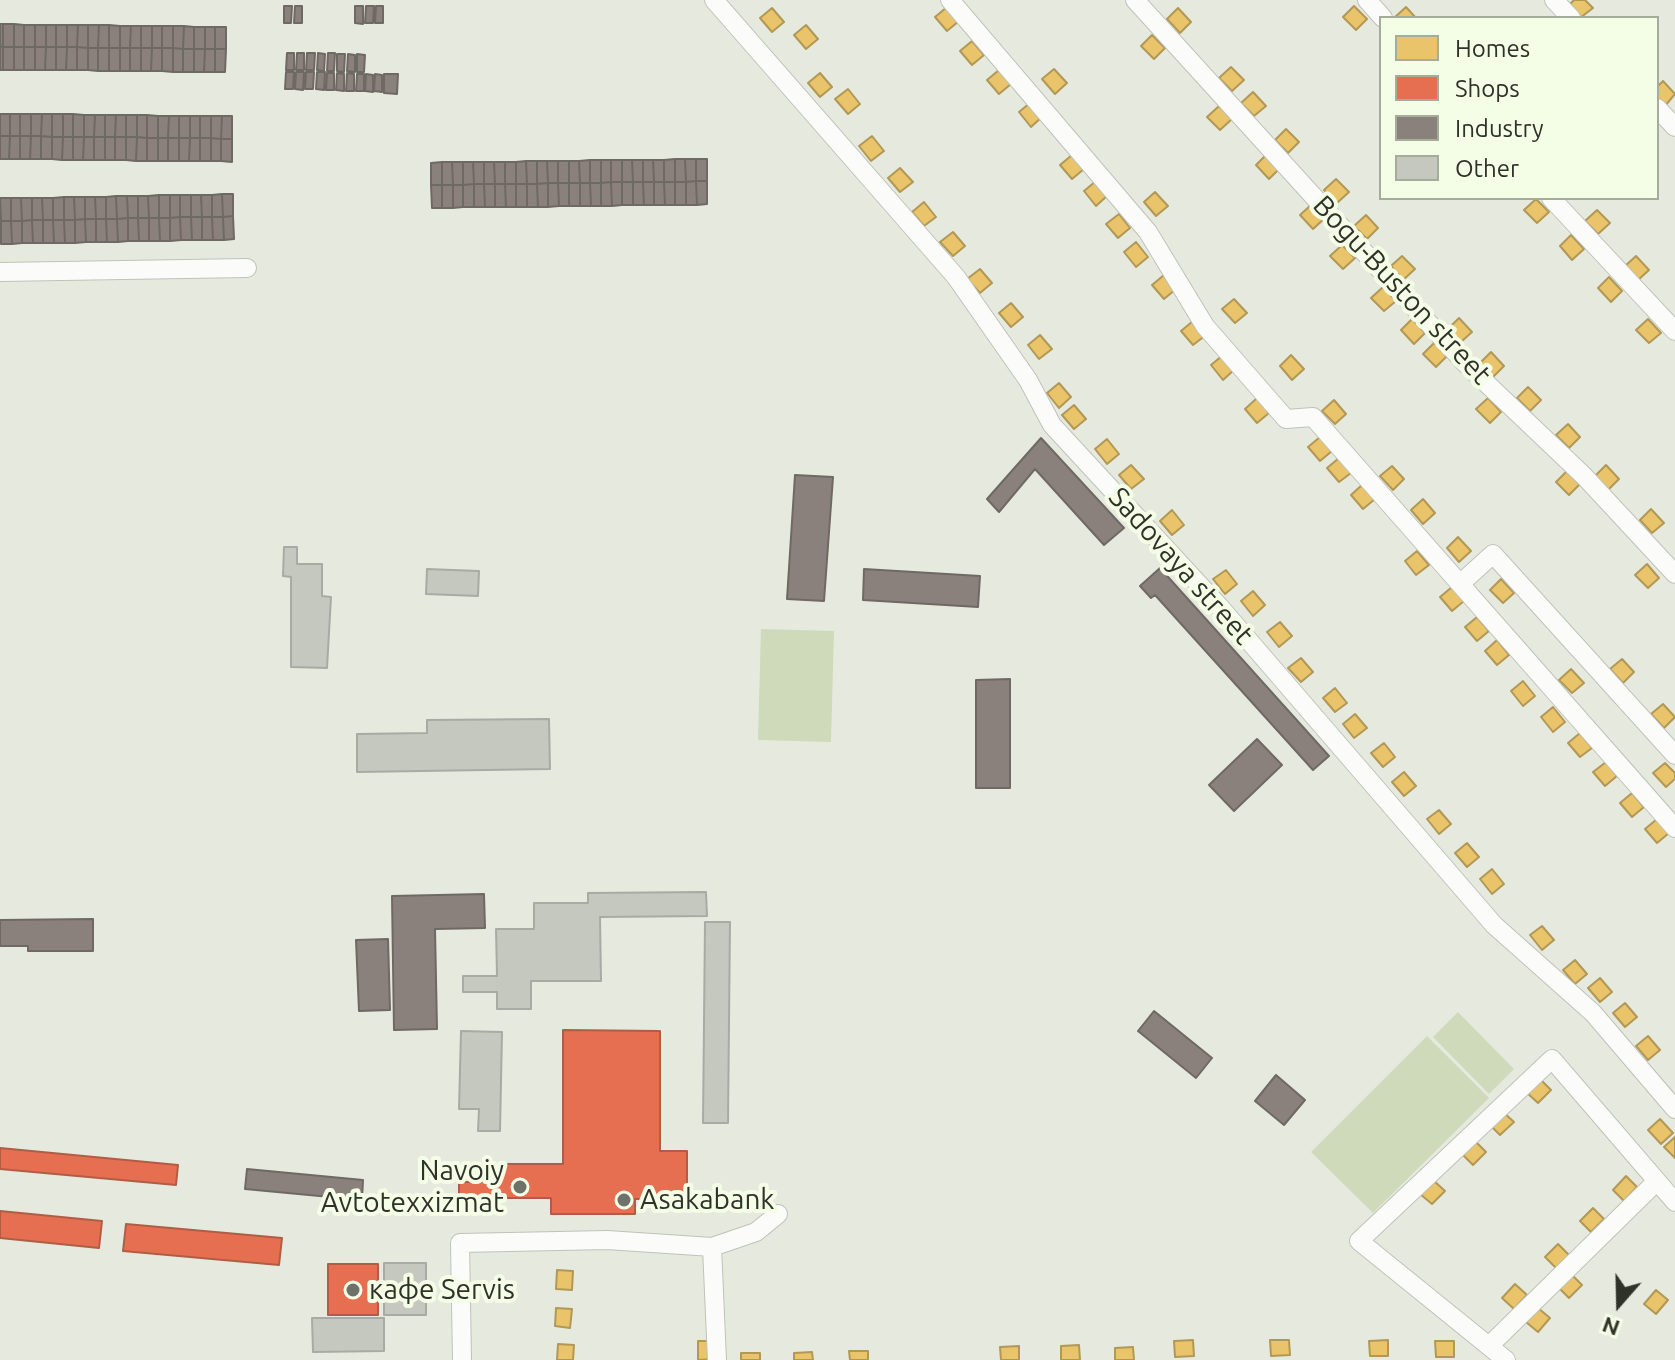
<!DOCTYPE html>
<html>
<head>
<meta charset="utf-8">
<style>
	body { margin:0 }
	#map { position:relative; width:1675px; height:1360px; overflow:hidden; background:#e6eade; font-family:Ubuntu,sans-serif }
	canvas { display:block }
	.legend { position:absolute; left:1379px; top:16px; width:280px; height:184px; box-sizing:border-box; background:#f4fde6; border:2px solid #a5ac9a; margin:0; padding:10px 14px; list-style:none; font-size:24px; color:#2f3229 }
	.legend li { display:flex; align-items:center; gap:16px; height:40px }
	.legend b { width:40px; border:2px solid #a5ac9a }
	.north { position:absolute; left:1579px; top:1264px; width:80px; height:80px; -webkit-text-stroke:6px #f4fde6; paint-order:stroke; rotate:200deg; font-size:22px; font-weight:700; line-height:32px; text-align:center; color:#2f3229 }
	.north::after { content:''; display:block; margin:auto; width:28px; height:36px; background:#2f3229; clip-path:polygon(50% 0,100% 100%,50% 72%,0 100%) }
</style>
</head>
<body>
<div id="map">
<canvas width="1675" height="1360"></canvas>
<ul class="legend">
<li><b style="height:22px;background:#e9c46a"></b>Homes</li>
<li><b style="height:22px;background:#e76f51"></b>Shops</li>
<li><b style="height:22px;background:#8a817c"></b>Industry</li>
<li><b style="height:22px;background:#c5c8bf"></b>Other</li>
</ul>
<div class="north">N</div>
</div>
<script>
const context = document.querySelector('canvas').getContext('2d');
context.lineJoin = 'round';
function fillPath(path, color) {
  context.fillStyle = color;
  context.fill(path, 'evenodd');
}
function strokePath(path, color, width, dash) {
  context.strokeStyle = color;
  context.lineWidth = width;
  context.lineCap = dash ? 'butt' : 'round';
  context.setLineDash(dash || []);
  context.stroke(path);
}
function write(font, color, halo, rows, align = 'center') {
  context.font = font + ' Ubuntu,sans-serif';
  context.lineWidth = 8;
  context.setLineDash([]);
  context.textBaseline = 'middle';
  context.strokeStyle = halo;
  context.fillStyle = color;
  for (const [text, x, y, turn = 0] of rows) {
    context.save();
    context.translate(x, y);
    context.rotate((+turn || 0) * Math.PI / 180);
    context.textAlign = isNaN(turn) ? turn : align;
    if (halo) context.strokeText(text, 0, 0);
    context.fillText(text, 0, 0);
    context.restore();
  }
}
fillPath(new Path2D(`
	M761 629 834 631 831 742 758 740Z
	M1458 1012 1514 1069 1489 1094 1433 1037Z
	M1427 1036 1489 1098 1373 1213 1311 1152Z`), '#cedaba');
const homes = new Path2D(`
	M1574 0H1585L1593 8 1580 18 1568 6Z
	M1354 6 1367 19 1356 30 1343 17Z
	M947 7 959 21 947 31 935 17Z
	M1406 7 1416 18H1394Z
	M772 8 784 22 772 32 760 18Z
	M1178 8 1191 22 1180 33 1167 19Z
	M806 25 818 39 806 49 794 35Z
	M1152 35 1165 48 1154 59 1141 46Z
	M972 41 984 55 972 65 960 51Z
	M1231 67 1244 80 1232 91 1219 78Z
	M1054 69 1067 83 1055 94 1042 79Z
	M999 70 1011 84 999 94 987 80Z
	M820 73 832 87 820 97 808 83Z
	M1663 81 1675 94 1665 106 1657 98V87Z
	M848 89 860 104 848 114 835 99Z
	M1253 92 1266 106 1254 116 1241 103Z
	M1031 102 1043 116 1031 127 1019 112Z
	M1219 106 1232 119 1220 130 1207 117Z
	M1286 129 1299 142 1288 153 1275 140Z
	M872 136 884 151 871 161 859 146Z
	M1267 154 1280 168 1269 179 1256 165Z
	M1072 155 1084 169 1072 179 1060 165Z
	M900 168 913 182 900 192 888 178Z
	M1336 179 1349 192 1337 203 1324 190Z
	M1096 181 1108 195 1096 206 1084 191Z
	M1155 192 1168 206 1156 216 1144 202Z
	M1536 199 1549 212 1537 223 1524 210Z
	M924 202 936 217 924 226 912 212Z
	M1311 205 1325 218 1313 229 1300 215Z
	M1597 210 1610 223 1598 234 1585 221Z
	M1119 214 1130 228 1118 238 1106 224Z
	M1366 215 1378 228 1367 239 1354 226Z
	M953 232 965 246 953 256 940 242Z
	M1571 235 1584 249 1572 260 1560 246Z
	M1136 242 1148 257 1136 267 1124 252Z
	M1342 245 1355 258 1343 269 1330 256Z
	M1402 256 1415 269 1403 280 1391 266Z
	M1636 256 1649 270 1637 281 1624 267Z
	M980 269 992 283 980 293 967 279Z
	M1164 275 1176 289 1164 299 1152 285Z
	M1609 277 1622 291 1611 302 1598 288Z
	M1383 287 1396 301 1384 311 1371 298Z
	M1234 299 1247 313 1235 323 1222 309Z
	M1011 303 1023 317 1011 327 999 313Z
	M1459 318 1472 332 1461 342 1448 329Z
	M1412 319 1425 333 1414 344 1401 330Z
	M1648 319 1661 333 1649 343 1636 330Z
	M1193 321 1206 335 1193 345 1181 331Z
	M1040 335 1052 349 1039 359 1028 345Z
	M1434 343 1447 356 1436 367 1423 354Z
	M1491 352 1504 366 1493 377 1480 363Z
	M1223 355 1235 369 1223 380 1211 365Z
	M1291 355 1304 369 1292 380 1280 366Z
	M1059 383 1071 397 1059 408 1047 393Z
	M1528 387 1541 400 1530 411 1517 398Z
	M1257 398 1269 413 1257 423 1245 409Z
	M1488 398 1501 412 1490 423 1476 409Z
	M1334 400 1346 414 1335 424 1322 411Z
	M1074 405 1086 419 1074 429 1062 415Z
	M1568 424 1580 437 1569 448 1556 435Z
	M1320 437 1332 451 1320 461 1308 447Z
	M1107 439 1119 454 1107 464 1095 449Z
	M1339 458 1351 473 1339 482 1327 468Z
	M1131 465 1144 479 1131 489 1119 475Z
	M1606 465 1619 479 1608 490 1595 476Z
	M1392 466 1404 479 1393 490 1380 476Z
	M1567 471 1580 484 1569 495 1556 482Z
	M1363 484 1375 499 1363 509 1351 495Z
	M1423 499 1435 513 1423 524 1411 510Z
	M1651 509 1664 523 1652 533 1640 520Z
	M1172 510 1184 525 1172 535 1160 521Z
	M1458 537 1471 551 1459 562 1447 548Z
	M1417 551 1429 565 1416 575 1405 561Z
	M1647 564 1659 578 1648 588 1635 575Z
	M1226 570 1237 584 1225 594 1213 579Z
	M1501 579 1514 593 1503 603 1490 590Z
	M1452 587 1464 601 1452 611 1440 597Z
	M1253 591 1265 605 1253 616 1241 601Z
	M1477 617 1489 631 1477 641 1465 627Z
	M1280 622 1292 636 1279 647 1267 632Z
	M1497 640 1509 655 1497 665 1485 651Z
	M1301 658 1313 672 1301 682 1288 668Z
	M1622 659 1634 672 1623 683 1610 669Z
	M1571 669 1584 683 1572 693 1559 680Z
	M1523 681 1535 696 1523 706 1511 691Z
	M1335 688 1347 703 1335 712 1323 698Z
	M1663 704 1675 717 1664 728 1651 714Z
	M1553 707 1565 722 1553 732 1541 717Z
	M1355 714 1367 728 1354 738 1343 724Z
	M1580 733 1592 748 1580 757 1568 743Z
	M1384 743 1395 757 1383 767 1371 753Z
	M1606 762 1617 776 1605 786 1593 772Z
	M1665 763 1675 773V779L1666 787 1653 773Z
	M1404 772 1416 786 1404 796 1392 782Z
	M1632 793 1644 807 1632 817 1620 803Z
	M1439 810 1451 824 1439 834 1427 819Z
	M1657 819 1669 833 1657 843 1645 829Z
	M1467 843 1479 857 1467 867 1455 853Z
	M1492 869 1504 884 1492 894 1480 879Z
	M1542 926 1554 940 1542 950 1530 935Z
	M1575 960 1587 974 1575 984 1563 970Z
	M1600 978 1612 992 1600 1002 1588 988Z
	M1625 1003 1637 1017 1625 1027 1613 1013Z
	M1648 1036 1660 1050 1648 1060 1636 1046Z
	M1539 1078 1551 1090 1538 1103 1526 1092Z
	M1502 1111 1514 1122 1500 1135 1489 1124Z
	M1660 1119 1673 1133 1661 1144 1648 1130Z
	M1675 1137V1158L1664 1147Z
	M1475 1141 1486 1152 1473 1165 1462 1154Z
	M1626 1176 1637 1187 1624 1201 1613 1190Z
	M1433 1180 1445 1191 1432 1204 1420 1194Z
	M1593 1208 1604 1219 1591 1232 1580 1221Z
	M1558 1244 1569 1255 1556 1268 1545 1257Z
	M557 1270 573 1271 572 1290 556 1289Z
	M1571 1274 1582 1285 1569 1298 1558 1287Z
	M1515 1284 1527 1295 1514 1309 1502 1298Z
	M1656 1290 1668 1300 1656 1314 1644 1304Z
	M556 1308 572 1309 570 1328 555 1326Z
	M1538 1308 1550 1318 1538 1332 1526 1322Z
	M1193 1340 1194 1356 1175 1357 1174 1341Z
	M1270 1340H1289L1290 1355 1271 1356Z
	M1388 1340V1356H1370L1369 1341Z
	M698 1341H713L714 1359 698 1360Z
	M1435 1341H1454V1357H1436Z
	M558 1344 574 1345 573 1360H557Z
	M1079 1345 1080 1360H1061V1346Z
	M1019 1346V1360H1001L1000 1347Z
	M1133 1347 1134 1360H1115V1348Z
	M849 1351H868V1360H850Z
	M812 1352 813 1360H794V1353Z
	M741 1353H760V1360H741Z`);
fillPath(homes, '#e9c46a');
strokePath(homes, '#b19856', 2);
const shops = new Path2D(`
	M563 1030 660 1031V1151H687V1199H635V1214H551V1198H459V1182H499V1164H563Z
	M0 1148 178 1165 176 1185 0 1169Z
	M0 1211 102 1221 99 1248 0 1238Z
	M126 1224 282 1238 279 1265 123 1251Z
	M328 1264H378V1315H328Z`);
fillPath(shops, '#e76f51');
strokePath(shops, '#b05d45', 2);
const industry = new Path2D(`
	M284 6H292L291 23H284Z
	M295 6H302V23H294Z
	M355 6H363V24L355 23Z
	M366 6H374L373 23H365Z
	M376 6H383V23H375Z
	M0 24H3V47L0 46Z
	M3 24H14V47H3Z
	M14 24 24 25V47H14Z
	M24 25H35V47H24Z
	M35 25H46V47H35Z
	M46 25H56V47H46Z
	M56 25H67V47H56Z
	M67 25H78L77 47H67Z
	M78 25H88V48L77 47Z
	M88 25H99L98 48H88Z
	M99 25H109V48H98Z
	M109 25 120 26V48H109Z
	M120 26H131L130 48H120Z
	M131 26H141V48H130Z
	M141 26H152V48H141Z
	M152 26H162V48H152Z
	M162 26H173V48H162Z
	M173 26H184L183 49 173 48Z
	M184 26 194 27V49H183Z
	M194 27H205V49H194Z
	M205 27H215V49H205Z
	M215 27H226V49H215Z
	M0 46 3 47V70H0Z
	M3 47H14V70H3Z
	M14 47H24V70H14Z
	M24 47H35V70H24Z
	M35 47H46L45 70H35Z
	M46 47H56V70H45Z
	M56 47H67L66 70H56Z
	M67 47H77V70H66Z
	M77 47 88 48V70H77Z
	M88 48H98V71L88 70Z
	M98 48H109V71H98Z
	M109 48H120V71H109Z
	M120 48H130V71H120Z
	M130 48H141V71H130Z
	M141 48H152L151 71H141Z
	M152 48H162V71H151Z
	M162 48H173V72L162 71Z
	M173 48 183 49V72H173Z
	M183 49H194V72H183Z
	M194 49H205L204 72H194Z
	M205 49H215V72H204Z
	M215 49H226L225 72H215Z
	M287 53H294V70H286Z
	M297 53H304V70H296Z
	M307 53H315L314 70H306Z
	M318 53 325 54 324 71 317 70Z
	M328 53H335L334 71H327Z
	M337 54H345L344 72 337 71Z
	M348 54 355 55V72L347 71Z
	M357 54 365 55 364 72H357Z
	M286 72H294L293 89H285Z
	M296 72H304L303 90 295 89Z
	M306 72H314L313 89H305Z
	M317 72H325L324 90 316 89Z
	M327 73H334V90H326Z
	M337 73 344 74V91L336 90Z
	M347 73 354 74V91H346Z
	M357 74H364V91H356Z
	M366 74 373 75V92L365 91Z
	M375 74 382 75V92L374 91Z
	M384 74H398L397 94 384 93Z
	M0 114H10V136H0Z
	M10 114H20V136H10Z
	M20 114H31V136H20Z
	M31 114H42L41 136H31Z
	M42 114H52V137L41 136Z
	M52 114H63V137H52Z
	M63 114H73V137H63Z
	M73 114 84 115V137H73Z
	M84 115H95L94 137H84Z
	M95 115H105V137H94Z
	M105 115H116L115 137H105Z
	M116 115H126V137H115Z
	M126 115H137V137H126Z
	M137 115H147V138L137 137Z
	M147 115 158 116V138H147Z
	M158 116H169L168 138H158Z
	M169 116H179V138H168Z
	M179 116H190V138H179Z
	M190 116H200V138H190Z
	M200 116H211V138H200Z
	M211 116H222L221 139 211 138Z
	M222 116H232V139H221Z
	M0 136H10L9 159H0Z
	M10 136H20V159H9Z
	M20 136H31L30 159H20Z
	M31 136H41V159H30Z
	M41 136 52 137V159H41Z
	M52 137H63L62 160 52 159Z
	M63 137H73V160H62Z
	M73 137H84L83 160H73Z
	M84 137H94V160H83Z
	M94 137H105V160H94Z
	M105 137H115V160H105Z
	M115 137H126V160H115Z
	M126 137H137L136 161 126 160Z
	M137 137 147 138V161H136Z
	M147 138H158V161H147Z
	M158 138H168V161H158Z
	M168 138H179V161H168Z
	M179 138H190L189 161H179Z
	M190 138H200V161H189Z
	M200 138H211V161H200Z
	M211 138 221 139V161H211Z
	M221 139H232V162L221 161Z
	M675 159H685L686 182H675Z
	M675 159V182H664V160Z
	M685 159H696V181L686 182Z
	M696 159H707V181H696Z
	M590 160H601V183H590Z
	M590 160V183H580L579 161Z
	M601 160H611V182L601 183Z
	M611 160H622V182H611Z
	M622 160H632L633 182H622Z
	M632 160H643V182H633Z
	M643 160H653L654 182H643Z
	M653 160H664V182H654Z
	M526 161H537V184H527Z
	M526 161 527 184H516V162Z
	M537 161H547L548 183 537 184Z
	M547 161H558V183H548Z
	M558 161H569V183H558Z
	M569 161H579L580 183H569Z
	M442 162V185H431V163Z
	M442 162H452L453 185H442Z
	M452 162H463V185H453Z
	M463 162H473L474 184 463 185Z
	M473 162H484V184H474Z
	M484 162H494L495 184H484Z
	M494 162H505V184H495Z
	M505 162H516V184H505Z
	M696 181H707V204L697 205Z
	M696 181 697 205H686V182Z
	M611 182H622V205L612 206Z
	M611 182 612 206H601V183Z
	M622 182H633V205H622Z
	M633 182H643L644 205H633Z
	M643 182H654V205H644Z
	M654 182H664L665 205H654Z
	M664 182H675V205H665Z
	M675 182H686V205H675Z
	M548 183H558L559 206 548 207Z
	M548 183V207H538L537 184Z
	M558 183H569V206H559Z
	M569 183H580V206H569Z
	M580 183H590L591 206H580Z
	M590 183H601V206H591Z
	M474 184H484L485 207H474Z
	M474 184V207H463V185Z
	M484 184H495V207H485Z
	M495 184H505L506 207H495Z
	M505 184H516V207H506Z
	M516 184H527V207H516Z
	M527 184H537L538 207H527Z
	M431 185H442V208H432Z
	M442 185H453V208H442Z
	M453 185H463V207L453 208Z
	M222 194 223 217H212V195Z
	M222 194H233V216L223 217Z
	M159 195V218H149L148 196Z
	M159 195H170V218H159Z
	M170 195H180V217L170 218Z
	M180 195H191V217H180Z
	M191 195H201L202 217H191Z
	M201 195H212V217H202Z
	M116 196 117 219H106V197Z
	M116 196H127L128 218 117 219Z
	M127 196H138V218H128Z
	M138 196H148L149 218H138Z
	M64 197V220H53V198Z
	M64 197H74L75 220H64Z
	M74 197H85V219L75 220Z
	M85 197H95L96 219H85Z
	M95 197H106V219H96Z
	M0 198H11V221H1Z
	M11 198H21L22 221H11Z
	M21 198H32V220L22 221Z
	M32 198H42L43 220H32Z
	M42 198H53V220H43Z
	M233 216 234 239 224 240 223 217Z
	M180 217 181 240 170 241V218Z
	M180 217H191L192 240H181Z
	M191 217H202V240H192Z
	M202 217H212L213 240H202Z
	M212 217H223L224 240H213Z
	M128 218V241L118 242 117 219Z
	M128 218H138L139 241H128Z
	M138 218H149V241H139Z
	M149 218H159L160 241H149Z
	M159 218H170V241H160Z
	M85 219 86 242 75 243V220Z
	M85 219H96V242H86Z
	M96 219H106L107 242H96Z
	M106 219H117L118 242H107Z
	M32 220 33 243H22V221Z
	M32 220H43V243H33Z
	M43 220H53L54 243H43Z
	M53 220H64L65 243H54Z
	M64 220H75V243H65Z
	M1 221H11L12 244H1Z
	M11 221H22V243L12 244Z
	M1041 438 1124 528 1104 545 1035 469 999 512 987 499Z
	M795 475 833 477 824 601 787 599Z
	M1160 568 1329 756 1313 770 1155 595 1151 598 1140 586Z
	M864 569 980 576 978 607 863 600Z
	M1010 679V788H976V680Z
	M1257 739 1282 765 1234 811 1209 785Z
	M484 894 485 928 435 929 437 1029 394 1030 392 896Z
	M93 919V951H28V946H0V920Z
	M388 939 390 1010 359 1011 356 940Z
	M1154 1011 1212 1058 1196 1078 1138 1031Z
	M1276 1075 1305 1100 1284 1125 1255 1101Z
	M247 1169 363 1180 362 1200 245 1189Z`);
fillPath(industry, '#8a817c');
strokePath(industry, '#6f6963', 2);
const building = new Path2D(`
	M284 547H297V564H322V596L331 597 327 668 291 667V577L283 576Z
	M427 569 479 571 478 596 426 594Z
	M549 719 550 769 357 772V734L427 733V720Z
	M706 892 707 916 600 917 601 981H531V1009H497V992H463V976H497L496 929H534V903H588V893Z
	M705 922H730L728 1123H703Z
	M461 1031 502 1032 500 1131H478L479 1109H459Z
	M384 1263H426V1315H384Z
	M312 1318H384V1351L313 1352Z`);
fillPath(building, '#c5c8bf');
strokePath(building, '#a8aba3', 2);
const minor = new Path2D(`
	M714 0 956 277 1028 380 1052 425 1219 606 1494 925 1593 1013 1675 1109
	M950 0 1148 232 1205 326 1286 419 1313 417 1675 828
	M1135 0 1464 362 1584 476 1675 574
	M1367 0 1383 18
	M1554 0 1571 18
	M1657 108 1675 127
	M1551 198 1675 331
	M0 272 247 268
	M1460 584 1493 554 1675 755
	M712 1247 756 1232 778 1214
	M1489 1346 1656 1182
	M462 1360 460 1243 607 1240 712 1247 717 1360
	M1506 1360 1359 1241 1552 1059 1675 1202`);
strokePath(minor, '#bfc2b9', 20);
strokePath(minor, '#fbfcfa', 18);
for (const [x, y, r, color] of [
	[520,1187,8,"#6f7268"],
	[624,1200,8,"#6f7268"],
	[353,1290,8,"#6f7268"]
]) {
  const dot = new Path2D();
  dot.arc(x, y, r, 0, 2 * Math.PI);
  context.fillStyle = color;
  context.fill(dot);
  strokePath(dot, '#f4fde6', 3);
}
write('28px', '#2f3229', '#f4fde6', [
	["Bogu-Buston street",1402,290,47],
	["Sadovaya street",1181,566,48]
]);
write('28px', '#2f3229', '#f4fde6', [
	["Navoiy",504,1171,"right"],
	["Avtotexxizmat",504,1203,"right"],
	["Asakabank",640,1200],
	["кафе Servis",369,1290]
], 'left');
</script>
</body>
</html>
